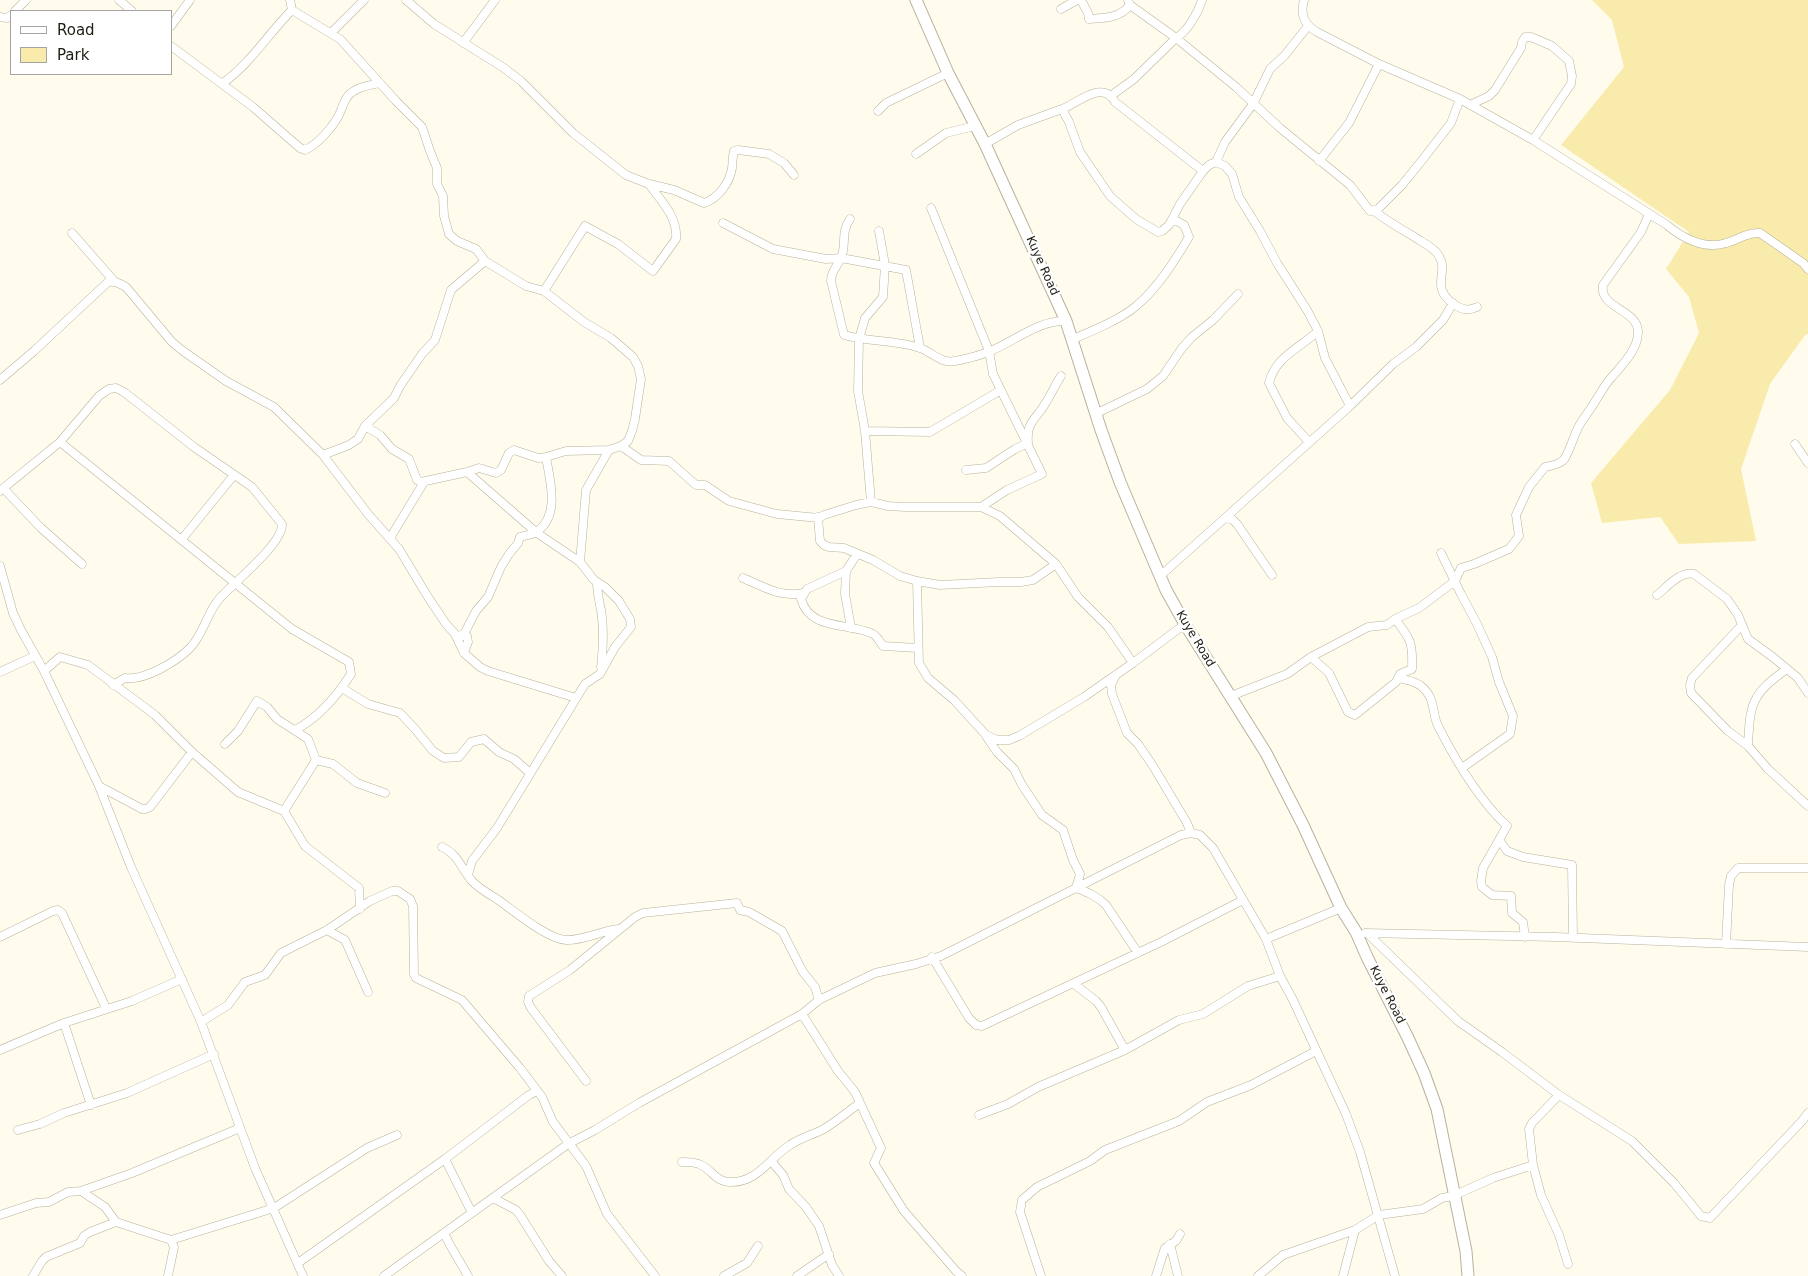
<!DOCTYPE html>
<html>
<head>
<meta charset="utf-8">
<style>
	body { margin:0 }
	#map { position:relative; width:1808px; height:1276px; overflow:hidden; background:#fffced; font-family:"DejaVu Sans",sans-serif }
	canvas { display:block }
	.legend { position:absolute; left:10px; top:10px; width:162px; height:65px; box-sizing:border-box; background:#fff; border:1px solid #a5a4a1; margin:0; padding:6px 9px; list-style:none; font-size:15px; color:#1e1c13 }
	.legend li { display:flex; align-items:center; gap:10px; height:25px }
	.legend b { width:25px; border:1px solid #a5a4a1 }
</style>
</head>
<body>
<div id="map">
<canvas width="1808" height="1276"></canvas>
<ul class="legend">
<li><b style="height:6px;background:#fff"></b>Road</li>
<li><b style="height:14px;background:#f8ebac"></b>Park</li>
</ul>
</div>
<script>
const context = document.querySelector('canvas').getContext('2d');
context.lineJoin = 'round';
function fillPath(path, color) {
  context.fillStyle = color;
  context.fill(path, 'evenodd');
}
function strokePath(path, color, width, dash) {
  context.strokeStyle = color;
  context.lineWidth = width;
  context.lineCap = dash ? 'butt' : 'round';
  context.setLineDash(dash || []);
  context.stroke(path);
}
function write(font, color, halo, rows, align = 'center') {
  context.font = font + ' "DejaVu Sans",sans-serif';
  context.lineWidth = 5;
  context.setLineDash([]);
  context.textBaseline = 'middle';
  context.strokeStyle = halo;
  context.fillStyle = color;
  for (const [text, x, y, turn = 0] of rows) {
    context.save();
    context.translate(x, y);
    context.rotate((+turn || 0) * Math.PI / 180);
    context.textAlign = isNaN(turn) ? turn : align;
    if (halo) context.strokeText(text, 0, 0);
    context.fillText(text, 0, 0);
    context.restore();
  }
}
fillPath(new Path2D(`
	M1592 0H1808V334L1805 335 1770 384 1741 469 1756 541 1679 544 1660 517 1602 523 1591 483 1670 390 1699 333 1689 297 1666 269 1689 232 1561 145 1624 67 1612 20Z`), '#f8ebac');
const street = new Path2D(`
	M119 0 132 11
	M290 0 292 10
	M406 0 434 24 504 68 521 81 573 133 626 175 649 184 674 190 704 203C718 199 730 182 732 168 733 162 732 157 734 151L738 150 769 154 784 163 794 175
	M1081 0 1088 13 1089 19C1105 18 1120 18 1130 5
	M1128 0 1130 5 1176 38 1236 87 1280 128 1350 185 1370 211 1378 209 1402 185 1423 159 1451 123 1460 99
	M1304 0C1300 15 1304 24 1317 32L1379 64 1460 99 1533 140 1667 225C1682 238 1705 250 1726 243 1738 240 1747 232 1760 233L1803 263 1808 269
	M1061 9 1077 0
	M15 11 26 0
	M0 17 7 18 11 15
	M171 26 190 0
	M331 33 364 0
	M463 43 495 0
	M171 46 253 107 300 148 305 150C318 144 331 129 338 117 343 108 344 96 354 91 361 86 372 85 380 83
	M223 83C251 63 268 34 292 10L340 39 396 101 422 127 430 151 437 168V184L443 196 444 216 449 234 457 241 476 249 485 261 451 290 435 340 422 354 400 386 394 398 365 426 358 439 349 445 323 455
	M1112 95 1134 79 1176 38C1187 32 1198 13 1202 0
	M1470 105 1489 96 1495 90 1521 48 1522 42 1525 37H1531L1552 46 1569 61 1572 76 1571 84 1533 140
	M1062 109C1078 103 1103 79 1115 102L1203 171
	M878 111 886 103 948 73
	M985 144 1018 125 1062 109 1069 122 1080 152 1110 196 1136 219 1158 232 1162 231 1169 225 1180 204 1203 171 1209 165 1216 162 1225 142 1253 104 1270 69 1285 55 1308 26
	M916 154 946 133 975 126
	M1319 161 1349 123 1379 64
	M1216 162 1225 166 1232 174 1239 197 1260 231 1277 263 1307 310 1318 331 1325 358 1350 406
	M931 208 989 351 993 374 1042 474 1007 490 981 507
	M1374 211C1386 220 1399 228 1413 236 1420 241 1429 245 1435 251 1454 271 1426 285 1455 305 1463 310 1469 311 1477 307
	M850 219C841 232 846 242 842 255 839 265 831 270 831 281L844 335C869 342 897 340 920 348 932 352 941 364 955 361 966 359 978 356 988 352 1014 342 1038 320 1066 321
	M723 223 773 249 826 259 841 258 906 270 920 348
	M72 233 114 281
	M544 291 585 226 618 244 653 271 676 239C678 217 661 201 649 184
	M1073 339C1092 331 1119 320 1135 307 1157 289 1174 262 1189 237L1184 225 1173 219
	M0 380 34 351 108 282C115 281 119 283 126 287L172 342 183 351 226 381 274 407 323 455 368 514 399 549 428 597 446 624 455 634 464 653 480 667 488 671 576 698
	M1095 414 1147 389 1163 376 1182 348 1192 337 1213 320 1238 294
	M365 426 380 435 392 449 409 459 417 480 421 482 467 472 479 468 496 473 501 470 509 453 514 450 538 458 546 457 566 451 609 450 621 446 628 441 632 431 635 419 641 379 638 366 633 357 611 338 584 322 544 291 526 286 485 261
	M865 431 930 432 1001 390
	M60 442 292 629 349 662 351 674C337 696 318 718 295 730
	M1309 442 1287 418 1269 383C1275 357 1300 348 1318 331
	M1795 444 1808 463
	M621 446 641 460 669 461 696 485H705L729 501 777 514 819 518 824 515 856 505 871 502 888 506 905 507H981L1000 516 1056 564 1078 597 1108 627 1133 663
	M966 470 986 468 1015 449 1028 443C1026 421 1036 420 1045 404 1051 395 1055 385 1061 376
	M467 472 537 533 580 562 594 580 605 587 619 601 630 619 631 627 615 647 600 674 585 684 497 828 472 861 468 875
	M4 489 41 528 82 564
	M0 491 60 442 99 396 109 389 116 388 124 392 194 447 252 487 282 524C283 544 233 583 219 599 207 613 203 635 190 648 176 662 144 681 125 678L113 685
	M871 502 865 431 858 391 859 339 865 318 883 297 885 265 879 231
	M818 517 820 541 824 545 829 547 844 548 873 560 900 576 917 581 940 585 999 582H1021L1033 580 1056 564
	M1225 518 1350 406 1393 364 1416 347 1443 320 1453 303
	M390 538 424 482
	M182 539 234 475
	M1441 553 1461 594 1477 624 1492 657 1499 682 1513 716 1510 734 1462 768
	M857 554 846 571 807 589 801 599C810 631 848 622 873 634 877 636 880 642 883 646L918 648
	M580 562 586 490 609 450
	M0 566 13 613 21 630 44 671 99 786 131 867 201 1022 255 1168 303 1276
	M846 571 845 594 851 628
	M1160 576 1225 518 1233 520 1237 524 1272 575
	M743 578C764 587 781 598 804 593
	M917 581 919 663 928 678 954 700 986 735 997 740H1009L1019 736 1084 697 1133 663 1185 624
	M597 582C597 592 599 600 601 610 604 628 603 649 601 667
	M1657 595C1666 588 1681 570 1694 574L1727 599 1738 615 1748 639 1774 658 1798 678 1808 693
	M1742 625 1692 678 1690 685 1691 693 1728 731 1748 746 1768 769 1808 806
	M461 635 467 636 468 642 464 653
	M463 636 476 611 488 597 501 567 509 554 518 543 520 537C526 535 534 535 538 531 560 514 550 481 546 457
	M1311 657 1329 673 1348 712 1355 715 1396 682 1400 674 1412 669C1413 643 1411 639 1395 619
	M44 671 60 657 88 665 155 715 192 752 238 792 284 811 305 846 359 888 360 909
	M0 672 35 656
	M1116 675 1111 685 1112 694 1127 733 1138 744 1153 766 1187 823 1191 833
	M1399 678C1406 680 1415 681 1421 686 1437 699 1431 714 1439 728 1456 761 1480 801 1507 826L1483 868 1481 881 1482 887 1492 895 1511 896 1512 913 1523 922 1525 937
	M342 688 368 704 400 713 415 729 433 751 444 758 459 757 471 742 484 739 499 752 514 759 530 773
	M1231 696 1287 674 1311 657 1368 627 1387 625 1395 619 1419 608 1455 581 1461 568 1474 564 1509 549 1519 536 1516 515 1529 487 1545 467C1551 466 1562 464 1565 458 1570 450 1574 435 1579 426 1584 417 1591 409 1596 400 1601 393 1605 384 1611 378 1622 365 1638 350 1638 332 1638 309 1599 309 1603 285L1641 232 1649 214
	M986 736 997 752 1014 769 1022 785 1042 815 1063 830 1073 860 1080 874 1076 888C1087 892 1097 896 1106 905L1138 953
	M225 744 238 731 257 701 267 707 277 719 308 739 316 760
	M1748 746C1750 704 1751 694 1787 669
	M316 760 333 764 357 783 385 793
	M99 786 142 809H146L150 807 192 752
	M284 811 316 760
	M1500 841 1507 851 1523 857 1572 865 1573 938
	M442 847C458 854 461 868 472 881 478 888 489 894 497 899 513 910 547 939 566 940 582 941 601 931 618 929
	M327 930 345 940 368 992
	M1365 933 1556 937 1808 947
	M1367 933 1458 1021 1502 1052 1559 1095 1632 1141 1674 1183 1701 1216 1710 1218 1802 1121 1808 1113
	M0 937 53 911 58 910 62 913 106 1008
	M1266 939 1341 908
	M1726 944 1729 885 1731 876 1738 868H1808
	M932 957 969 1018 976 1025 982 1026 1161 942 1243 900
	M1074 984 1096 1001 1101 1007 1125 1050
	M802 1014 838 1071 855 1092 881 1148 874 1163 904 1211 956 1271 962 1276
	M201 1022 228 1005 245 982 265 975 281 953 327 930 370 901 392 891H398L410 899 413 906 414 974 416 978 462 1000 520 1068 542 1097 553 1122 586 1166 607 1214 655 1276
	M64 1023 91 1105
	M0 1050 64 1023 132 1001 182 979
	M586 1081 531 1008 528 1002 529 996 570 970 635 917 643 913 737 903 740 910 749 912 782 931 803 972 815 987 819 1000
	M1559 1095 1532 1123 1529 1129 1533 1165 1541 1195 1559 1235 1568 1264
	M979 1115 1008 1104 1038 1087 1125 1050 1179 1020 1203 1014 1248 986 1280 976
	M18 1130 40 1124 64 1113 127 1093 214 1054
	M445 1159 472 1213
	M682 1162C688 1162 696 1162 701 1165 712 1170 716 1182 730 1182 758 1183 770 1157 790 1145 800 1138 812 1135 822 1130 835 1123 847 1112 860 1103
	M772 1162 783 1175 789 1189 806 1207 819 1226 832 1265 839 1276
	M81 1191 132 1173 240 1128
	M493 1198 516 1210 520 1215 549 1261 562 1276
	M0 1215 36 1203 49 1202 68 1192 81 1191 105 1207 116 1222 171 1240 274 1208 367 1148 397 1135
	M444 1233 450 1245 468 1276
	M1170 1244 1178 1276
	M298 1263 445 1159 529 1095 537 1091
	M33 1276 42 1261 46 1257 80 1243 84 1236 90 1232 116 1222
	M168 1276 174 1247 171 1240
	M384 1276 568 1144 595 1130 639 1103 802 1014 819 1000 875 973 916 964 941 956 1181 835 1191 833 1200 835 1213 848 1266 939 1280 976 1293 1000 1346 1114 1360 1152 1395 1276
	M724 1276 747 1263 758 1246
	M797 1276 829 1254
	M1041 1276 1020 1212 1022 1200 1037 1187 1090 1161 1105 1150 1179 1121 1207 1102 1251 1085 1316 1051
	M1156 1276 1165 1248 1176 1241 1180 1234
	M1258 1276 1283 1255 1355 1230 1379 1215 1423 1209 1442 1198 1453 1196 1493 1178 1533 1165
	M1343 1276 1355 1230`);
const secondary = new Path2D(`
	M916 0 948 73 985 144 1066 321 1101 430 1120 482 1166 590 1185 624 1266 753 1303 825 1341 908 1356 932 1367 957 1408 1038 1424 1073 1437 1109 1466 1251 1468 1276`);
strokePath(street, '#b7b29a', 9);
strokePath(secondary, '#b7b29a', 13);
strokePath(street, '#fff', 8);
strokePath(secondary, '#fff', 11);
write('12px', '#1e1c13', '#fff', [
	["Kuye Road",1042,266,66],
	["Kuye Road",1195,639,59],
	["Kuye Road",1387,995,63]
]);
</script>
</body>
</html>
